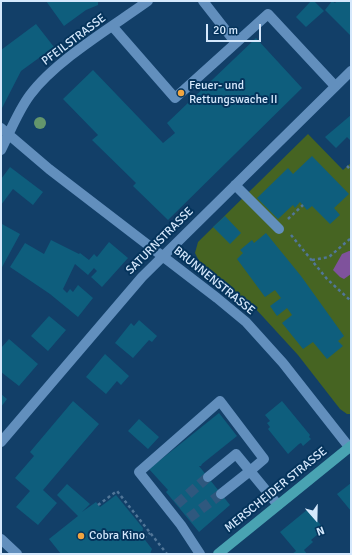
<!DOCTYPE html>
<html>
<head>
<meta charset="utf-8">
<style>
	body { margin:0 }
	#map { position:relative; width:352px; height:555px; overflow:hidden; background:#123f68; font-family:Signika,sans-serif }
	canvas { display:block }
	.frame { position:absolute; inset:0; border:2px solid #d5e8fc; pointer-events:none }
	.north { position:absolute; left:296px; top:499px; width:40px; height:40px; -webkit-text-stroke:3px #05345c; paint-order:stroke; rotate:160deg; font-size:11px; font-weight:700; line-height:16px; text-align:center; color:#d5e8fc }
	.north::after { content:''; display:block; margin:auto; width:14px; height:18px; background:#d5e8fc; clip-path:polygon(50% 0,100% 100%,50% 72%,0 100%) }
	.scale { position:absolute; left:206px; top:24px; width:55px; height:18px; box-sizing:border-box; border:2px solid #d5e8fc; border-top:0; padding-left:5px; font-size:12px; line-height:14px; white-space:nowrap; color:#d5e8fc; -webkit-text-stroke:3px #05345c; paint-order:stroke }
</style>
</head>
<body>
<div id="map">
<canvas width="352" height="555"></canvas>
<div class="frame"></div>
<div class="north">N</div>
<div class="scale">20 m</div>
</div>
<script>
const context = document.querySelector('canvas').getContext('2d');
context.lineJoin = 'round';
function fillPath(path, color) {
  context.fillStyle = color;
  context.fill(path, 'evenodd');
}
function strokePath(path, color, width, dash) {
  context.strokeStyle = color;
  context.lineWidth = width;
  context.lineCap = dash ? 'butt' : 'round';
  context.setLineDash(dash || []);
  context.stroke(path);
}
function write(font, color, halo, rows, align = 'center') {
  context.font = font + ' Signika,sans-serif';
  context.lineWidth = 4;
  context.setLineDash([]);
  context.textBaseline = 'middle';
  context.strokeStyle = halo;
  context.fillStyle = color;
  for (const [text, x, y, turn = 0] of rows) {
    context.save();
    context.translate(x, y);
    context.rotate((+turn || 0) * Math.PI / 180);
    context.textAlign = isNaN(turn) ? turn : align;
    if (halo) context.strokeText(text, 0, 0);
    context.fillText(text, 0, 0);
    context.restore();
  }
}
fillPath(new Path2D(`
	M308 134 343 170 351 163V414H347L340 409 298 355 254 307 199 261 195 253 198 242Z`), '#466422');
fillPath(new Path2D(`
	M349 251H351V274L344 279 340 277 333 270 342 254Z`), '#7f529c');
fillPath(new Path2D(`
	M46 1H98V5L86 10 64 26Z
	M311 1H314L324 11 306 27 296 17Z
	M332 1 335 3 337 1H351V36L325 10Z
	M36 24 54 47 21 71 1 110V50Z
	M256 38 302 88 168 220 133 186 136 183 92 140 98 135 63 99 93 70 163 143 175 133 167 123Z
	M351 115V141L347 137 336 148 325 137Z
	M312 156 349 194 334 208 340 215 330 224 312 206 307 210 300 202 295 208 293 205 278 219 257 198 288 168 293 174Z
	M10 167 43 192 33 205 13 189 1 205V179Z
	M225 216 241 233 230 244 213 227Z
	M2 224 20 234 1 269V225Z
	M266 233 301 276 344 336 338 341 343 346 327 359 313 342 303 349 282 323 292 315 287 308 277 316 270 306 281 298 275 290 265 297 237 259 243 253 240 250 252 240 254 243Z
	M51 240 79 254 80 253 89 260 94 254 97 257 109 242 128 258 102 287 91 277 97 271 94 268 88 275 75 264 63 289 67 293 70 289 73 292 78 285 93 298 78 317 50 294 10 267 25 243 44 254Z
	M49 316 66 330 48 351 31 336Z
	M139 320 157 336 152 342 149 340 133 358 115 343 131 323 134 326Z
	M9 339 38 364 19 386 1 372V348Z
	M105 354 129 376 121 385 117 381 106 394 86 377Z
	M1 394 7 399 1 407Z
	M73 401 99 424 43 490 57 503 38 525 16 507 30 491 15 478 34 456 30 452Z
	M282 401 310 435 309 437 311 439 303 446 301 443 299 444 288 454 268 429 270 427 267 423 270 421 265 415Z
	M219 413 237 436 202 464 201 466H199L230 505 199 532 166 492 168 490 149 469Z
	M139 419 159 437 148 449 128 431Z
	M351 483V511L337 494Z
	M67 484 90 504 82 512 96 502 100 507 116 495 143 528 142 536 152 549 150 554H61L49 539 78 516 57 495Z
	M308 509 324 529 311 540 313 542 304 550 307 554H292L296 551 280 532Z`), '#0e5e7d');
strokePath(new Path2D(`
	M177 504 208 477
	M189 518 221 494`), '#2f587e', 10, [10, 5]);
strokePath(new Path2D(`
	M347 166 351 170
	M288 219 303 205
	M291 235 327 279 351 301
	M312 260 329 257 351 238
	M98 505 117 491 167 554
	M144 538 150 533`), '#517698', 2.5, [3, 3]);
strokePath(new Path2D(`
	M203 1 235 42
	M113 27 175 98 268 14 335 86
	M1 128 49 169 217 298 246 322 283 363 349 447
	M1 150C10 132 18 111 30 95 56 60 112 27 148 1
	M235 185 279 229
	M1 442 142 277 351 71
	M208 477 236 454 250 471 221 494
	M1 539 17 554
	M200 554 181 525 139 472 220 401 264 459 250 471 278 505`), '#628fbd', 10);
strokePath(new Path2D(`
	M218 554 351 446`), '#49a3b2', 10);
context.fillStyle = '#64966c';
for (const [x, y] of [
	[40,123]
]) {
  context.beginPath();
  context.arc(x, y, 6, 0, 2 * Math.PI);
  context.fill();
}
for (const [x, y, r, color] of [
	[181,93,4,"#f1a540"],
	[81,536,4,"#f1a540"]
]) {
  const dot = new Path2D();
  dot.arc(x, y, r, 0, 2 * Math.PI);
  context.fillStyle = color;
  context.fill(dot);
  strokePath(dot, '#05345c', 1.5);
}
write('12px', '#d5e8fc', '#05345c', [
	["PFEILSTRASSE",74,40,-37],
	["SATURNSTRASSE",160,241,-45],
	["BRUNNENSTRASSE",214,281,39],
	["MERSCHEIDER STRASSE",276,490,-39]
]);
write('12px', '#d5e8fc', '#05345c', [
	["Feuer- und",189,86],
	["Rettungswache II",189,100],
	["Cobra Kino",89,536]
], 'left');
</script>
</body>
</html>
